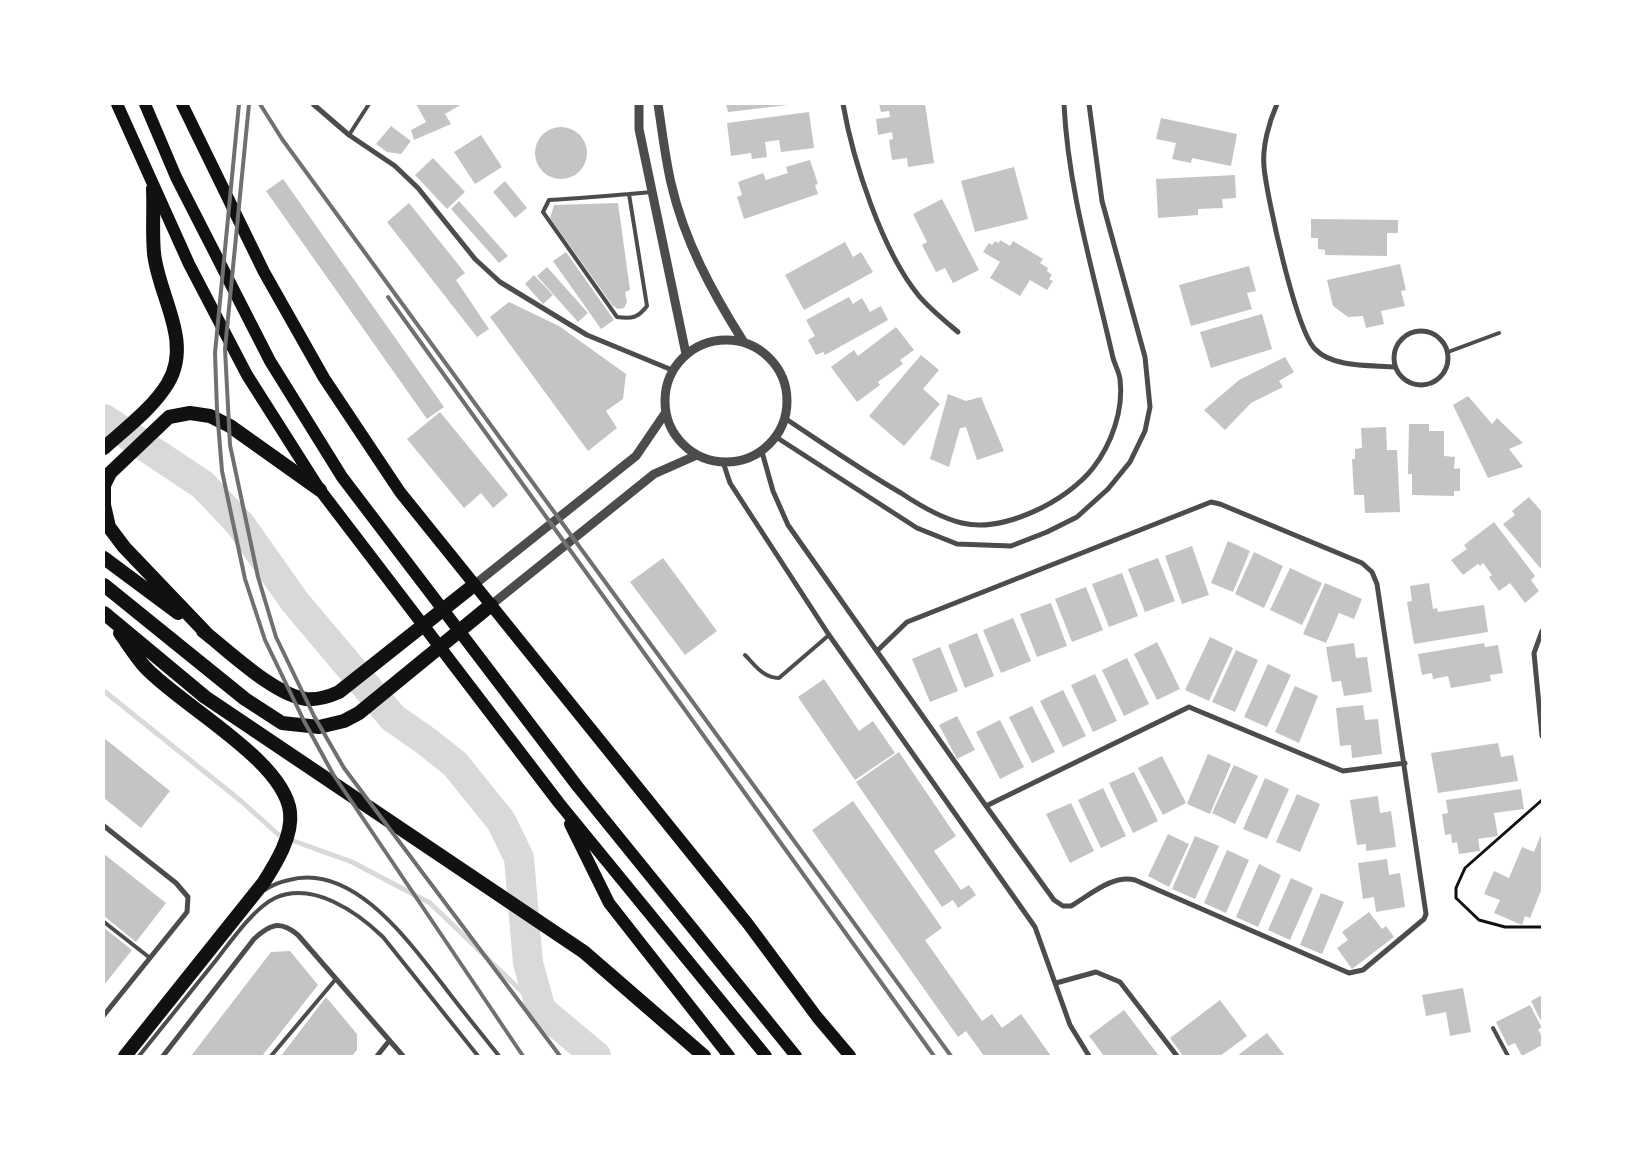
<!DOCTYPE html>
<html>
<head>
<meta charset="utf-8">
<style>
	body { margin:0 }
	#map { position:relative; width:1646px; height:1160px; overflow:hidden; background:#fff; font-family:Manrope,sans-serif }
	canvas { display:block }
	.frame { position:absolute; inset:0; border:105px solid #fff; pointer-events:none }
</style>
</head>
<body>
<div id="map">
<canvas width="1646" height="1160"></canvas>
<div class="frame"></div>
</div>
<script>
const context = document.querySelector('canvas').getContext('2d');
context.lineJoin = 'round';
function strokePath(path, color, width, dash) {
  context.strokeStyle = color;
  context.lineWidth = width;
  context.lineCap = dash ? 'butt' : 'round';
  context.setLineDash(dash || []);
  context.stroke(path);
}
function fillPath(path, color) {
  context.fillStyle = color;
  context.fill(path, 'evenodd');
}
strokePath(new Path2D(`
	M104 691 241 801 280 836 352 862 430 903 541 1010`), '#d9d9d9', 5);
strokePath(new Path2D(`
	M104 419 203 485 240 524 295 602 393 718 426 741 455 764 501 821 519 858 528 963 541 1010 596 1056`), '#d9d9d9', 30);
fillPath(new Path2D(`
	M416 104H462L445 114 451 124 414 140 411 130 426 122Z
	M726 104H788V105L728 112Z
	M879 104H925L934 163 908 167 907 158 892 160 889 140 893 139 892 132 878 135 876 119 890 117 889 111 881 112Z
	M809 112 814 148 781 152 779 140 765 142 767 157 752 159 751 153 731 156 727 123Z
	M1161 118 1237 134 1231 166 1192 158 1191 163 1172 159 1176 143 1156 139Z
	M391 126 411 141 401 154 387 152 376 144Z
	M535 153a26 26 0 1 1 52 0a26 26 0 1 1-52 0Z
	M481 135 502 167 475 184 454 152Z
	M433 158 465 192 447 209 415 175Z
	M810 160 818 184 815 185 818 194 744 219 737 197 742 195 738 182 763 173 766 180 788 173 786 167Z
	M1014 167 1028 219 975 232 961 181Z
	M1235 175 1236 198 1222 199 1223 208 1198 209V215L1158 218 1156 179Z
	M283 179 444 407 427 419 266 191Z
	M505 181 527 208 515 218 493 192Z
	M942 199 979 270 953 283 945 268 936 272 922 245 927 242 913 214Z
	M459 201 508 256 499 263 451 209Z
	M409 203 465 273 456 280 489 329 477 337 387 222Z
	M618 203 630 290 625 292 627 302 624 308 618 309 613 306 550 218 554 205Z
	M1311 219 1398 220V233H1387V256L1325 255V250L1318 249V238H1311Z
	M1000 240 1010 246 1013 241 1043 259 1040 263 1048 268 1047 271 1052 275 1049 279 1053 281 1047 290 1030 280 1020 296 990 278 1000 262 983 252 989 243 992 245 995 241 999 243Z
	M845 242 853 257 861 252 873 272 804 310 785 275Z
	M566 252 614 320 601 329 553 261Z
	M1400 264 1406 290 1401 291 1405 306 1381 311 1384 324 1366 328 1363 316 1348 317 1333 306 1327 280Z
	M1249 266 1256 291 1247 293 1252 309 1191 326 1179 285Z
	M547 267 588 313 578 322 537 276Z
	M534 275 553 295 543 304 525 284Z
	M849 297 853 304 862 298 870 312 881 306 888 320 825 355 823 352 816 355 808 340 815 336 806 320Z
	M509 302 559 326 626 374 623 399 606 411 617 428 588 451 490 317Z
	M1262 314 1272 349 1211 368 1200 332Z
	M896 327 914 350 900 360 903 364 878 382 880 385 857 402 831 367 854 350 858 356Z
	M921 355 939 370 923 389 940 404 904 446 869 416Z
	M1285 357 1294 372 1279 381 1283 387 1251 403 1225 430 1204 410 1239 380Z
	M948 394 966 401 981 397 1004 451 977 460 966 427 960 428 949 467 930 459Z
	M1468 396 1492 424 1497 418 1523 443 1509 449 1523 467 1488 478 1453 405Z
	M440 412 508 495 493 508 481 493 464 508 407 439Z
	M1409 424H1429V431H1444V456L1455 457 1454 469 1460 468V491H1454V496L1412 495V474H1408Z
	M1386 427 1387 450H1397L1400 512 1365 513 1364 495H1354L1352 459H1355V449L1362 448 1361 428Z
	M1529 497 1542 512 1541 569 1503 524 1515 515 1512 511Z
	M1494 522 1535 576 1531 580 1539 591 1525 603 1510 583 1499 591 1489 577 1492 575 1483 563 1480 566 1478 564 1463 575 1451 560 1467 549 1464 545Z
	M1228 541 1250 551 1233 592 1211 583Z
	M1192 546 1209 595 1182 604 1165 556Z
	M1254 552 1283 566 1264 608 1235 594Z
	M663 558 717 631 685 655 630 582Z
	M1158 558 1175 601 1145 612 1128 569Z
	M1290 568 1322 583 1302 625 1270 610Z
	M1122 573 1138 616 1109 627 1092 584Z
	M1325 583 1362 599 1354 619 1339 613 1326 643 1303 634Z
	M1429 583 1433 609 1437 608 1438 612 1484 605 1488 632 1414 644 1407 602 1412 601 1410 586Z
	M1086 587 1103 630 1072 642 1055 599Z
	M1051 603 1067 646 1037 657 1020 614Z
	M1013 618 1031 661 1001 673 983 630Z
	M977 633 994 676 965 688 948 645Z
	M1210 637 1233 648 1209 701 1185 690Z
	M1157 642 1180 689 1157 700 1134 654Z
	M1354 643 1356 658 1367 657 1372 692 1344 696 1341 681 1332 682 1326 647Z
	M1484 643 1485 647 1498 645 1503 673 1490 675 1491 681 1451 688 1448 676 1433 679 1432 673 1422 675 1418 654Z
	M940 647 958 691 930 702 912 659Z
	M1236 650 1258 660 1235 712 1212 702Z
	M1127 658 1149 704 1124 716 1102 670Z
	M1268 664 1291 675 1267 727 1244 717Z
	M1095 674 1117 721 1093 732 1071 685Z
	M824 679 859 731 873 721 895 753 855 780 798 697Z
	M1295 686 1318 696 1299 743 1275 732Z
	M1063 690 1086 736 1063 747 1040 701Z
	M1363 705 1365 720 1378 719 1382 754 1352 758 1351 745 1340 746 1336 708Z
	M1032 706 1055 752 1032 763 1009 717Z
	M957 716 975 750 957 759 939 725Z
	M1000 720 1024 767 1000 779 976 732Z
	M104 738 170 791 141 828 104 798Z
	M1498 743 1501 757 1513 755 1518 781 1438 793 1431 753Z
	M899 752 956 836 934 851 961 890 969 885 976 895 958 908 953 900 942 907 856 782Z
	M1208 754 1231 764 1210 814 1187 804Z
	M1162 756 1186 803 1163 815 1138 768Z
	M1234 765 1258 776 1235 824 1212 813Z
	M1134 772 1158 821 1133 833 1109 783Z
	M1265 778 1289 789 1267 839 1243 829Z
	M1103 788 1126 836 1101 848 1078 800Z
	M1521 789 1524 809 1494 813 1498 836 1478 839 1480 851 1459 854 1457 842 1452 843 1451 834 1445 835 1442 814 1448 813 1446 800Z
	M1297 794 1320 804 1300 852 1276 842Z
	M1378 796 1380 813 1391 811 1396 847 1366 851V844L1357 845 1350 800Z
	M853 801 942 928 925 940 982 1021 992 1014 1002 1028 1021 1014 1051 1056H984L966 1031 958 1037 812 830Z
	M1071 803 1094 851 1070 863 1046 814Z
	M1542 832V888L1530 918 1525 916 1522 925 1494 913 1500 900 1484 894 1494 871 1509 878 1522 847 1534 852Z
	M1168 834 1189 844 1169 887 1148 876Z
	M1195 836 1219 846 1195 899 1172 889Z
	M1227 850 1249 860 1226 913 1204 903Z
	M104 854 166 903 136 942 104 916Z
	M1387 859 1389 875 1400 873 1405 907 1376 912 1374 897 1363 899 1358 863Z
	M1259 864 1281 875 1258 927 1236 917Z
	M1291 878 1313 888 1290 940 1268 930Z
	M1321 893 1344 902 1322 954 1300 945Z
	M1369 912 1382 929 1386 926 1394 937 1352 969 1337 948 1348 940 1342 932Z
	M104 928 132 950 104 985Z
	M290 951 318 985 262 1056H191L271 952Z
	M1463 988 1471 1032 1450 1036 1446 1012 1426 1016 1422 995Z
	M1542 995V1023L1531 1001Z
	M326 997 357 1034V1050L352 1056H281Z
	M1220 1000 1247 1036 1220 1056H1183L1170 1038Z
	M1530 1005 1542 1028 1538 1029 1542 1037V1045L1522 1056 1515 1043 1508 1046 1496 1022Z
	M1124 1010 1159 1056H1104L1089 1036Z
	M1267 1033 1285 1056H1237Z`), '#c4c4c4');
strokePath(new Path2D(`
	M1542 800 1465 868 1456 888V898L1479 920 1505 927H1542`), '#111', 3);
strokePath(new Path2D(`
	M349 135 369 104
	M629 194 647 306C638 318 632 319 617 317L543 212 549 200C584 198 618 195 652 192
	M1448 352 1499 333
	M745 655C755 665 763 678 779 678L829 635
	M265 890C273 884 280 882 289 880 353 862 409 942 443 985 461 1009 480 1032 499 1056
	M104 922 150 958
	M1493 1028 1508 1056
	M139 1056C165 1024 191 991 217 959 231 941 254 908 275 898 313 881 357 912 383 937L478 1056
	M271 1056 335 980`), '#4c4c4c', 4);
strokePath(new Path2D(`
	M313 104 349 135 395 166 418 188 475 259 500 282 587 335 672 370
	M843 104C853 161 882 251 919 296 930 309 945 321 958 332
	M1277 104C1269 122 1262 147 1264 167 1267 198 1296 330 1315 349 1333 368 1371 365 1395 367
	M1394 358a27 27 0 1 1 54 0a27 27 0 1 1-54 0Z
	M786 419C824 444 861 470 901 493 919 505 940 518 962 523 1004 533 1067 501 1093 468 1111 445 1124 410 1120 379 1119 372 1115 365 1113 358 1094 274 1068 190 1064 104
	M776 437 917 528 957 544 1011 546 1047 532 1077 517 1108 489 1130 462 1145 431 1150 407 1145 357 1102 201 1089 104
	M762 452 773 491 788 525 986 806 1054 900 1063 906H1071C1090 895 1113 874 1135 880L1349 973 1363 970 1424 919 1426 914 1377 584 1372 572 1362 563 1220 504 1211 502 907 622 877 651
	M723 462 730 483 829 635 1035 927 1070 1025 1089 1056
	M1542 631 1534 653 1542 736
	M986 806 1189 707 1343 771 1405 763
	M104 826 176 883 188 897 187 912 104 1015
	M1056 983 1096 972 1120 982 1177 1056
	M163 1056 254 939C270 924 280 920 298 935L403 1056
	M377 1056 389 1041`), '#4c4c4c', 5);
strokePath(new Path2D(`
	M639 104V129L686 354
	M658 104C662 130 665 157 671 183 684 240 712 292 743 341
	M665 401a61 61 0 1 1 122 0a61 61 0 1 1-122 0Z
	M474 585 636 456 666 412
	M491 605 654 474 697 455`), '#4c4c4c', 9);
strokePath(new Path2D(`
	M117 104 189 264 247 375 320 490 559 803 766 1056
	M145 104 176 177 270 361 342 477 578 787 796 1056
	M182 104 264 272 324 378 400 492 748 924 817 1017 850 1056
	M570 824 609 903 729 1056`), '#111', 12);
strokePath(new Path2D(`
	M104 448C126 428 153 408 168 383 193 341 158 295 154 253 152 232 154 210 153 189
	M104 558 178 613
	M104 585 245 699 282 723 319 727 344 721 359 713 491 605
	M104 613 205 697 584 952 704 1056
	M203 631C229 651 274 695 306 699 318 700 328 697 339 692L474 585
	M120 633C128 644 136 657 145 667 180 705 284 760 290 812 293 836 276 863 264 882L125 1056
	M209 636 124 547 109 527 104 505V485L110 473 169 417 190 413 210 416 230 426 320 490`), '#111', 14);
strokePath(new Path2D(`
	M239 104 215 353 217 410 222 471 245 579 265 640 304 721 333 774 523 1056
	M249 104 225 349 230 445 258 577 276 637 314 716 344 768 560 1056
	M260 104 282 139 951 1056
	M388 297 934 1056`), '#707070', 4);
</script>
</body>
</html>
